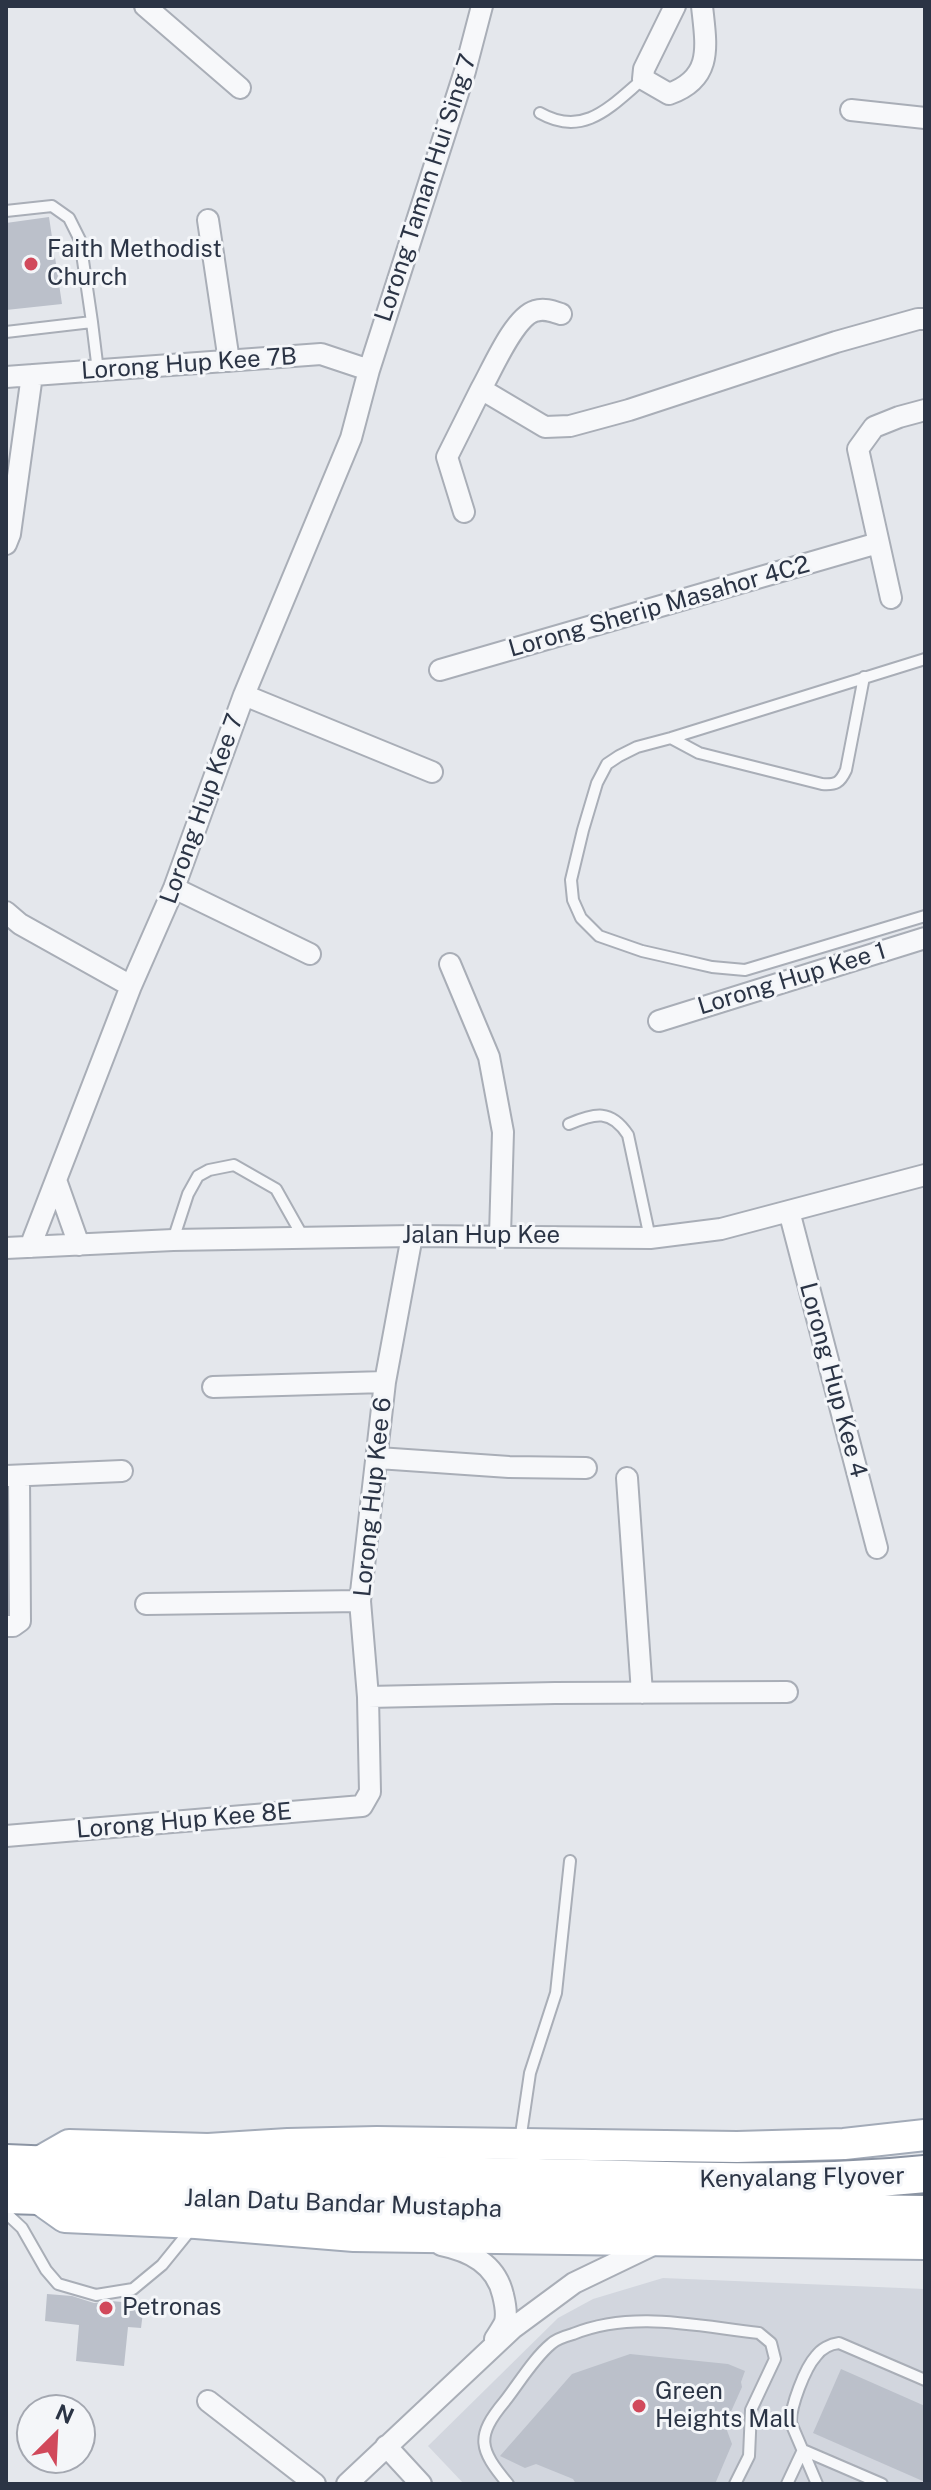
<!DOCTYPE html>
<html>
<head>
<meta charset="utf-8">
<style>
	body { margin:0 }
	#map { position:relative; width:931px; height:2490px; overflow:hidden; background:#e4e7ec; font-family:"Public Sans",sans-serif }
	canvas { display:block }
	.frame { position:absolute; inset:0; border:8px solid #2b3445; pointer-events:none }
	.north { position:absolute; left:16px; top:2394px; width:80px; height:80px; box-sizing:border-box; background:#f4f6f9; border:2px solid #a4a8b1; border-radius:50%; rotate:24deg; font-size:22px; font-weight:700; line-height:32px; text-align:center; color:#2b3445 }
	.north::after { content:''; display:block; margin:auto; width:28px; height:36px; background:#d1495b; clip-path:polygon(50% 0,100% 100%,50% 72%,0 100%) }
</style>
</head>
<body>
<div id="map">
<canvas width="931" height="2490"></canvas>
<div class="frame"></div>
<div class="north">N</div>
</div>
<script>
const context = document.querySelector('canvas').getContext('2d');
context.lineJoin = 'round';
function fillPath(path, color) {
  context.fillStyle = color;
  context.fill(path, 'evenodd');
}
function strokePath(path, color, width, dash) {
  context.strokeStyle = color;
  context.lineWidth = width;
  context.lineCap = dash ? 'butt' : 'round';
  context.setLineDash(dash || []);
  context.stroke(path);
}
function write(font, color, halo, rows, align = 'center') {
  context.font = font + ' "Public Sans",sans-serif';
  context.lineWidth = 6;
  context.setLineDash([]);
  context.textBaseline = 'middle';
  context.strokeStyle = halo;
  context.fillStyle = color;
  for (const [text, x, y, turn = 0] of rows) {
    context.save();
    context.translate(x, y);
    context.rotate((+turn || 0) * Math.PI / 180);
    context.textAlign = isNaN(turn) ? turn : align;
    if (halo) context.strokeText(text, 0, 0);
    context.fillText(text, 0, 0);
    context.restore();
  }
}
fillPath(new Path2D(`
	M663 2278 925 2289V2484H464L428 2446 558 2318 593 2299Z`), '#d2d6de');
fillPath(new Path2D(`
	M49 217 62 304 6 310V223Z
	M47 2294 72 2296 94 2303 111 2301 144 2304 141 2328 128 2327 124 2366 76 2361 79 2325 45 2321Z
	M630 2354 728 2364 745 2371 741 2382 742 2387 725 2425 732 2444 715 2484H576L573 2479 536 2464 525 2468 500 2456 572 2374Z
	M841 2369 925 2406V2482L813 2433Z`), '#bbc0ca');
const lane = new Path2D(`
	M540 113C584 138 611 106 643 79
	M6 211 52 206 69 218 80 240 92 322 6 332
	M92 322 98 371
	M925 659 671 738 637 747 619 756 607 764 597 783 583 830 571 880 573 900 581 918 599 936 642 951 686 961 712 967 745 970 925 916
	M671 738 699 753 822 784C836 785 840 783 846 770L864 677
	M569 1124C595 1113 611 1109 628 1135L650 1238
	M173 1240 188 1194 198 1176 209 1170 234 1165 276 1189 303 1237
	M520 2141 530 2073 556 1993 570 1861
	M6 2213 22 2228 46 2270 58 2284 96 2295 133 2289 162 2265 192 2228
	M508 2484C479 2449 475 2437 505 2401 519 2383 534 2358 551 2344 556 2339 566 2336 573 2334 633 2310 696 2326 759 2333L771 2343 775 2359 751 2410 749 2456 735 2484
	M787 2484 803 2450 882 2484
	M817 2484 791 2423C790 2407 805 2368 816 2356 821 2349 830 2344 839 2343L925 2380`);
const street = new Path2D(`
	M145 6 240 88
	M675 6 644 69 643 79 669 94C714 78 706 45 702 6
	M851 110 925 118
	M208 220 229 361
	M561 314C552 311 544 308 535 311 514 317 492 370 481 389L545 427 570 426 629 410 836 342 918 319H925
	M6 377 321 354 369 370
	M464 512 447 457 481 389
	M6 544 10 534 32 375
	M891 598 858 449 874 427 899 417 925 410
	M440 670 878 543
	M244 695 432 772
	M174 888 310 954
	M6 912 20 924 131 986
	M450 964 489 1057 503 1132 500 1235
	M659 1021 925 938
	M56 1180 79 1245
	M789 1211 877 1548
	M30 1247 131 986 174 888 244 695 351 438 369 370 465 71 482 6
	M6 1248 173 1240 412 1236 650 1238 721 1229 925 1175
	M213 1387 385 1382
	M378 1458 509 1467 586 1468
	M6 1476 122 1471
	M627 1478 642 1693
	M146 1604 360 1601
	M6 1626H13L20 1621 19 1476
	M368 1697 555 1693 787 1692
	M6 1836 362 1806 370 1792 368 1697 360 1601 385 1382 412 1236
	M441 2245C470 2251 496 2264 503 2295 505 2303 507 2314 505 2322 503 2327 498 2334 495 2339
	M208 2401 315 2484
	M386 2446 421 2484
	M347 2484 513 2328 574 2283 653 2245`);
const primary = new Path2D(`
	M34 2165 69 2145 208 2149 288 2144 377 2142 737 2147 844 2144 925 2135
	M34 2195 65 2217 196 2223 354 2236 925 2244`);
const highway = new Path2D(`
	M6 2163C183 2171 361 2174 538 2177 667 2179 797 2187 925 2174
	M6 2195 407 2207 925 2214`);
strokePath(lane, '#a9aeb7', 14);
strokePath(street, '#a9aeb7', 24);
strokePath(primary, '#a3abb8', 34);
strokePath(highway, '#8b94a3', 40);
strokePath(lane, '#f7f8fa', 10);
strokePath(street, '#f7f8fa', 20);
strokePath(primary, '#fff', 30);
strokePath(highway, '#fff', 36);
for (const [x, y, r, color] of [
	[31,264,8,"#d1495b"],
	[106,2308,8,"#d1495b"],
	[639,2406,8,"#d1495b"]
]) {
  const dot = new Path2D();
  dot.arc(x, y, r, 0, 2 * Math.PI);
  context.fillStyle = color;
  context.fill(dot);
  strokePath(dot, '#f4f6f9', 3);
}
write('24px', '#2b3445', '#f4f6f9', [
	["Lorong Taman Hui Sing 7",426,188,-72],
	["Lorong Hup Kee 7B",189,364,-4],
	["Lorong Sherip Masahor 4C2",659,607,-16],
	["Lorong Hup Kee 7",202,809,-70],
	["Lorong Hup Kee 1",792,979,-17],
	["Jalan Hup Kee",481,1236],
	["Lorong Hup Kee 4",833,1380,75],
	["Lorong Hup Kee 6",373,1497,-84],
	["Lorong Hup Kee 8E",184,1821,-5],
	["Kenyalang Flyover",802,2178,-1],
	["Jalan Datu Bandar Mustapha",343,2204,2]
]);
write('24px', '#2b3445', '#f4f6f9', [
	["Faith Methodist",47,250],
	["Church",47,278],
	["Petronas",122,2308],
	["Green",655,2392],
	["Heights Mall",655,2420]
], 'left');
</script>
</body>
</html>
